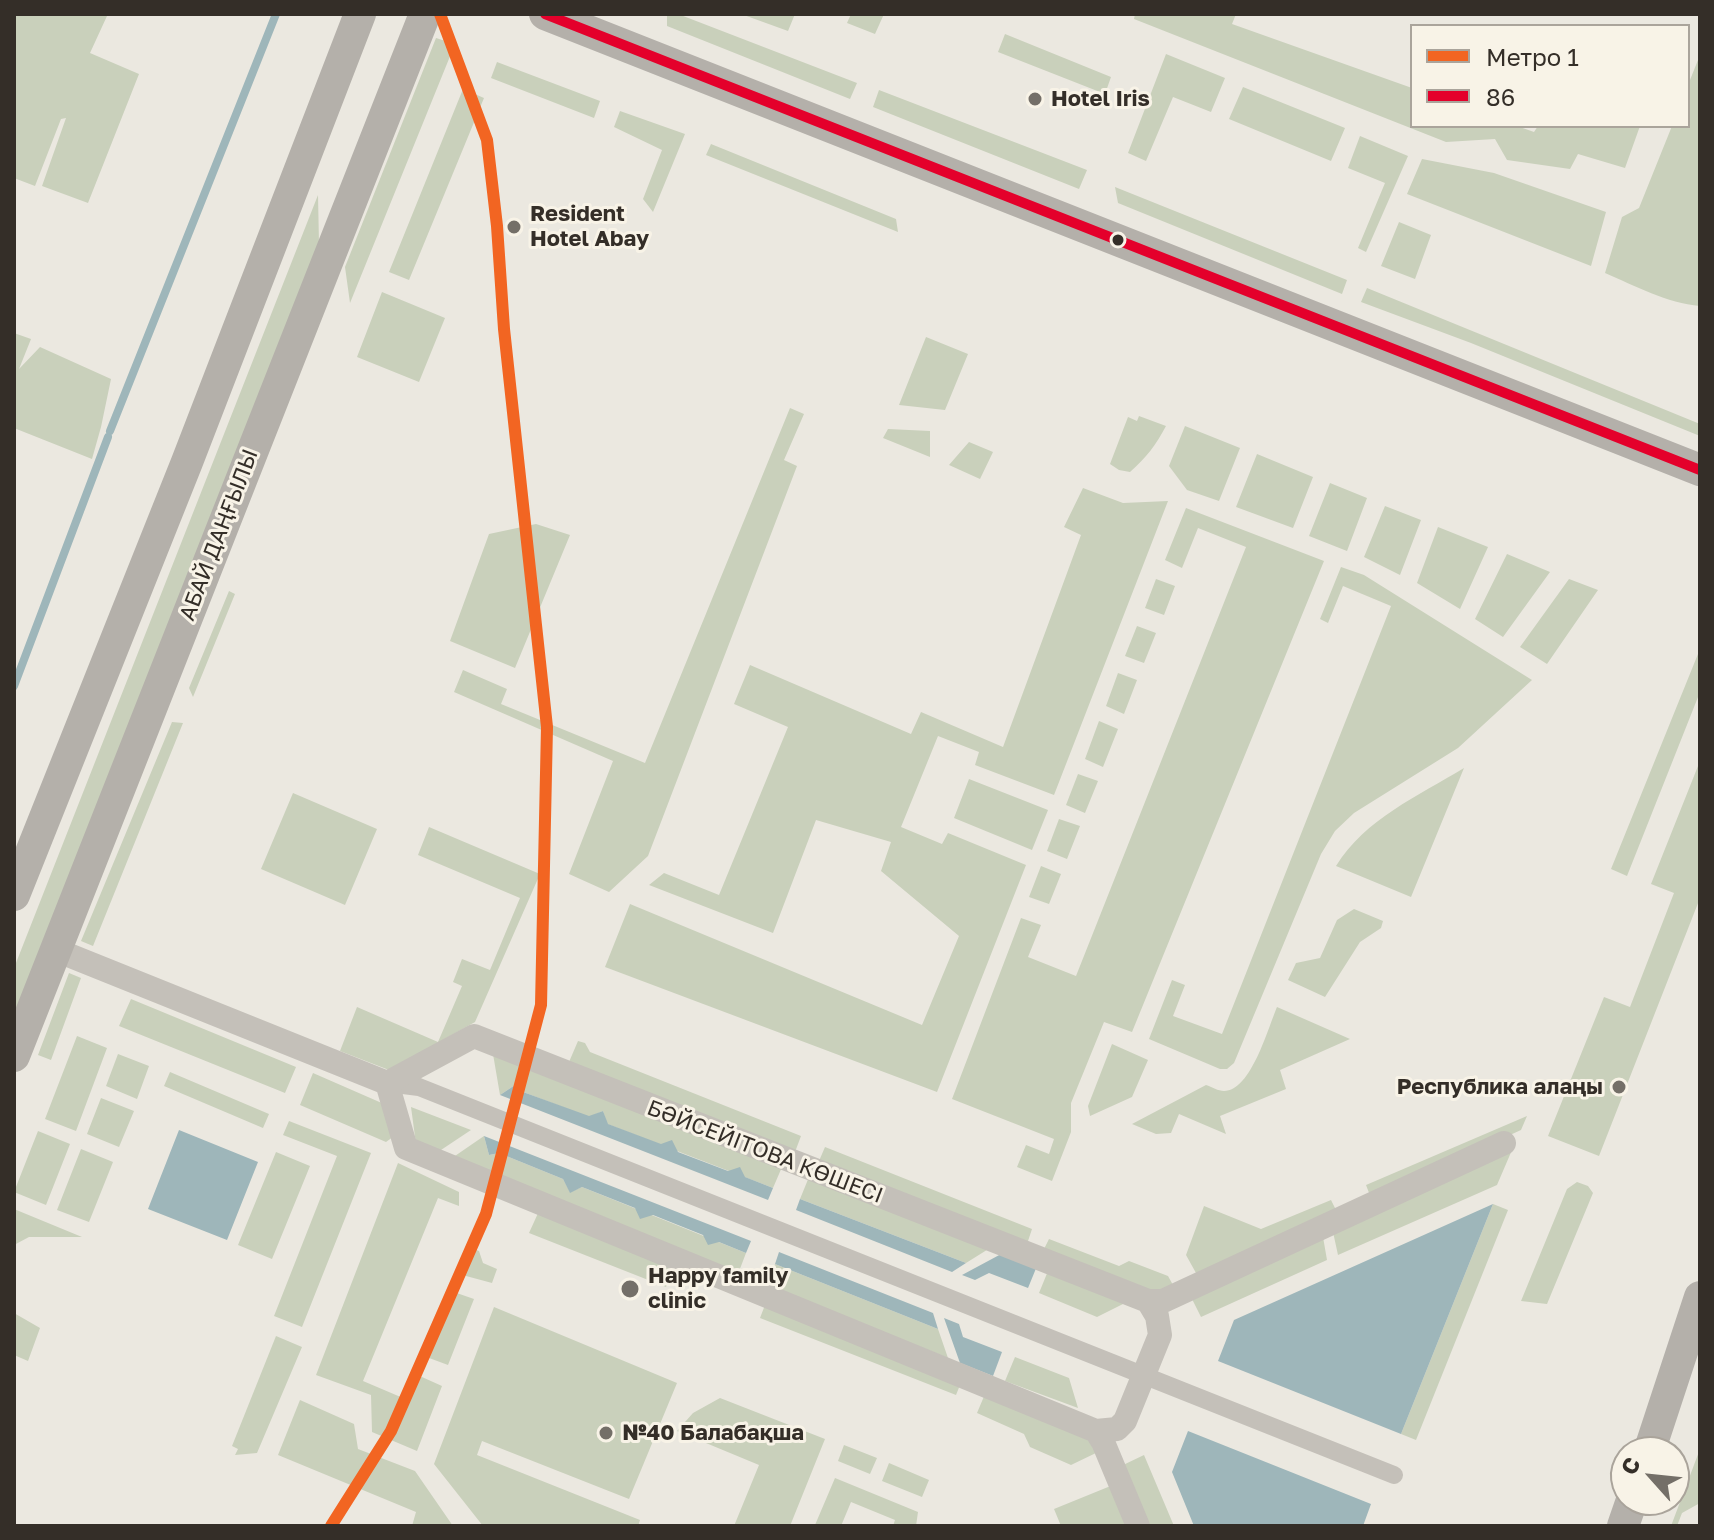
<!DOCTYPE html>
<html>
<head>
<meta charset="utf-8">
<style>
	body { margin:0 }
	#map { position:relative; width:1714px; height:1540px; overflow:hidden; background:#ebe8e0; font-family:"Golos Text",sans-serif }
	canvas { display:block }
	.frame { position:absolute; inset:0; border:16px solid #342e28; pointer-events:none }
	.legend { position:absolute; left:1410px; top:24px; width:280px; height:104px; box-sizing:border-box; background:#f8f3e7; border:2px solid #aaa49b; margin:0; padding:10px 14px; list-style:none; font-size:24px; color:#342e28 }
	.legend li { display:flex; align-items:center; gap:16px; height:40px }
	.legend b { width:40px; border:2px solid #aaa49b }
	.north { position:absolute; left:1610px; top:1436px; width:80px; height:80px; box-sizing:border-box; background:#f8f3e7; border:2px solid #aaa49b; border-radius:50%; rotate:297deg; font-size:22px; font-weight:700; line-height:32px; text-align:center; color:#342e28 }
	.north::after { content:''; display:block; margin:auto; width:28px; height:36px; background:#746f68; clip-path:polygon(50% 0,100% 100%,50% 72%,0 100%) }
</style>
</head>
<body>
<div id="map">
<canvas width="1714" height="1540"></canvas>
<div class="frame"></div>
<ul class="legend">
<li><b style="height:10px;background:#f26522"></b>Метро 1</li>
<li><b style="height:10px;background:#e4002b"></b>86</li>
</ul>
<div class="north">С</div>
</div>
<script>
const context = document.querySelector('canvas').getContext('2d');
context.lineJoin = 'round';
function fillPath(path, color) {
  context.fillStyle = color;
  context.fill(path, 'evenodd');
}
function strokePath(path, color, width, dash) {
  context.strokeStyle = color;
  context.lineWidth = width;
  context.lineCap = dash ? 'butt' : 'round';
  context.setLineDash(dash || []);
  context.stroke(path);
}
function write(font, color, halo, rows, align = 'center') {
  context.font = font + ' "Golos Text",sans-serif';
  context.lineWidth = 6;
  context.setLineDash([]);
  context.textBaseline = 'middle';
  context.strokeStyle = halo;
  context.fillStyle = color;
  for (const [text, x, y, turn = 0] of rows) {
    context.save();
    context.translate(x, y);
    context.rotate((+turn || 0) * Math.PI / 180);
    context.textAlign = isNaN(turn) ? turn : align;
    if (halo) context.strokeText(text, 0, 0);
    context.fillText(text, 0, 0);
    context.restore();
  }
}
fillPath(new Path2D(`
	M14 14 107 16 90 53 139 74 88 203 42 186 66 118 61 119 35 186 14 178Z
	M667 14H678L857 83 850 99 667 26Z
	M741 14H795L788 31Z
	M851 14H884L875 34 847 23Z
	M1135 14H1236L1232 24 1412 88V126H1517L1534 132 1538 126H1640L1625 168 1578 154 1570 169 1507 160 1495 139 1446 142 1134 19Z
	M1005 34 1111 77 1105 94 998 52Z
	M436 38 455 44 350 303 345 267Z
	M1166 54 1225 78 1211 112 1173 97 1146 161 1128 153Z
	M1700 55V306C1667 303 1635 286 1605 273L1622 217 1639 208 1672 126H1688V85Z
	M497 62 600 101 594 118 491 78Z
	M1243 87 1345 128 1331 161 1229 119Z
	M463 89 484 98 409 280 389 272Z
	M879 90 1087 170 1079 189 873 107Z
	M620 111 685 134 653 212 643 199 662 150 614 127Z
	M1360 136 1408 156 1366 252 1358 248 1385 183 1348 168Z
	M711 144 896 219 898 232 706 155Z
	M1422 159 1494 173 1606 212 1591 266 1407 194Z
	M1115 187 1347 280 1342 294 1118 203Z
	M318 195 319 244 14 1017V968Z
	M1399 222 1431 235 1415 279 1381 266Z
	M1367 288 1700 424V436L1471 343 1361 302Z
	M382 292 445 318 419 382 357 357Z
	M14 333 31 339 19 369 40 347 111 379 101 427 92 459 14 428Z
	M926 337 968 354 945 410 899 405Z
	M790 408 804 414 784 460 797 466 648 856 609 892 569 874 613 761 454 692 463 670 507 689 501 704 645 763Z
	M1139 416 1166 426C1156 445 1146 458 1130 472L1119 470 1110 464 1128 417 1137 421Z
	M1185 426 1240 448 1219 501 1187 490 1169 466Z
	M888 429 930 431V457L883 438Z
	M969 442 993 452 980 479 949 465Z
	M1257 454 1313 477 1293 528 1236 507Z
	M1330 483 1367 498 1347 551 1309 536Z
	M1083 488 1123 503 1168 501 1054 795 975 765 979 752 938 736 901 827 942 844 948 833 1026 865 937 1092 605 967 630 904 922 1025 959 936 881 871 891 842 816 820 773 933 649 885 664 873 719 895 788 727 734 704 750 665 911 734 921 712 1003 747 1081 535 1064 527Z
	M1385 506 1421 520 1400 575 1364 557Z
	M1186 508 1324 561 1132 1032 1104 1022 1071 1103V1132L1052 1181 1017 1167 1026 1145 1049 1154 1054 1139 952 1099 1021 918 1041 925 1028 957 1076 976 1246 547 1198 528 1182 568 1165 560Z
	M536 524 570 535 515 668 450 641 489 534Z
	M1438 527 1488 547 1460 609 1417 583Z
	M1507 554 1550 572 1503 637 1475 619Z
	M1341 567 1364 575 1532 680 1458 748 1354 813 1335 831 1321 854 1234 1063 1227 1069H1220L1149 1039 1172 980 1185 985 1173 1016 1222 1034 1391 606 1343 586 1328 623 1320 619Z
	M1156 579 1175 586 1164 615 1145 608Z
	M1569 579 1598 590 1547 664 1520 647Z
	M229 591 235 594 193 697 189 688Z
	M1137 626 1156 633 1144 663 1125 656Z
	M1700 649V692L1627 876 1611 869Z
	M1118 673 1137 680 1124 714 1106 706Z
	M1099 721 1118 729 1103 767 1085 759Z
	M172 722 183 723 93 946 81 941Z
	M1700 761V898L1599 1156 1548 1136 1604 997 1630 1007 1674 893 1651 884Z
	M1464 768 1411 897 1336 866C1365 819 1418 796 1464 768Z
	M1078 774 1098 781 1085 813 1066 805Z
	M969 779 1048 810 1032 850 954 818Z
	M293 793 377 829 345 905 261 869Z
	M1059 819 1080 826 1067 859 1047 851Z
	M429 827 540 874 475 1022 389 1070 340 1051 357 1007 438 1042 462 986 453 982 462 959 490 970 520 898 418 855Z
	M1041 866 1061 874 1049 904 1029 897Z
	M1354 909 1383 921 1381 928 1360 942 1325 997 1288 980 1296 963 1320 958 1337 920Z
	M69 973 81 978 51 1060 38 1055Z
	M131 999 296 1067 285 1093 119 1026Z
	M1277 1007 1350 1039 1280 1070 1286 1089 1220 1116 1226 1134 1179 1114 1171 1133 1156 1134 1132 1124 1206 1085C1212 1087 1218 1091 1224 1091 1251 1091 1268 1028 1277 1007Z
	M77 1036 107 1048 76 1131 45 1119Z
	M578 1041 585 1043 590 1052 801 1136 795 1152 569 1062Z
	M1112 1044 1148 1060 1132 1097 1090 1116 1088 1106Z
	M118 1054 149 1066 137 1099 106 1086Z
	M493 1054 782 1167 773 1188 607 1124 603 1111 589 1117 523 1092 518 1083 500 1095Z
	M170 1072 269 1114 263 1128 164 1086Z
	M313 1073 384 1104 397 1134 386 1142 300 1105Z
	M101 1098 134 1111 119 1147 87 1134Z
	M411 1107 471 1130 438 1152 416 1144Z
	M1527 1116 1521 1130 1371 1198 1366 1185Z
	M289 1121 371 1153 302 1327 274 1316 337 1156 283 1135Z
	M38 1131 70 1144 46 1205 14 1192Z
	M484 1136 489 1155 499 1153 563 1179 570 1192 582 1187 746 1253 738 1274 452 1158Z
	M825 1147 1032 1229 1027 1244 819 1161Z
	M81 1149 113 1162 89 1222 57 1210Z
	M1512 1150 1497 1185 1338 1255 1333 1232Z
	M276 1152 310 1166 272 1259 238 1245Z
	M398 1163 459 1192V1206L438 1198 363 1381 403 1398 413 1373 442 1386 417 1451 372 1432 371 1395 316 1375Z
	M809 1177 990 1248 966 1263 800 1199Z
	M1577 1182 1588 1186 1593 1193 1547 1304 1521 1301 1567 1189Z
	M1331 1200 1337 1212 1196 1273 1186 1255 1204 1206 1261 1229Z
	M1493 1204 1508 1210 1416 1440 1401 1434Z
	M14 1209 82 1237H29L14 1245Z
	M539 1211 673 1270 666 1287 529 1233Z
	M1323 1237 1327 1260 1201 1317 1192 1299Z
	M1049 1239 1119 1266 1129 1261 1168 1276 1173 1285 1150 1293 1043 1251Z
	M466 1246 479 1251 483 1263 497 1269 492 1283 455 1273Z
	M775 1264 938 1329 948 1358 766 1285Z
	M1048 1271 1127 1302 1097 1317 1039 1293Z
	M448 1290 474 1299 448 1365 421 1355Z
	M765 1305 960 1385 956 1395 760 1318Z
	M494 1307 677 1383 629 1499 482 1441 477 1455 640 1520 638 1526H483L434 1464Z
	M14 1313 40 1328 28 1361 14 1355Z
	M276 1336 302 1347 257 1453 235 1455 238 1449 232 1446Z
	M1015 1357 1069 1378 1078 1408 1005 1381Z
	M985 1394 1082 1433 1098 1452 1071 1465 1030 1447 1024 1434 977 1413Z
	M720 1398 825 1439 790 1526H734L759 1465 677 1431 693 1413Z
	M300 1400 354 1424 358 1449 415 1471 453 1526H412L416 1512 278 1455Z
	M844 1445 877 1458 870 1474 838 1461Z
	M1700 1449V1503L1682 1513 1677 1526H1671Z
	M1144 1455 1174 1526H1146L1121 1466Z
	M889 1463 929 1480 922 1497 882 1481Z
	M835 1478 918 1512 916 1526H893L895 1520 851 1502 841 1526 815 1525Z
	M1113 1485 1130 1526H1061L1054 1509Z`), '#c9d0bb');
fillPath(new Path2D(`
	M518 1083 523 1092 589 1116 603 1111 608 1124 661 1144 672 1140 678 1152 728 1171 740 1167 745 1177 773 1188 768 1200 500 1095Z
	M179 1130 258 1162 227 1240 148 1209Z
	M484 1136 751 1241 746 1253 719 1242 708 1245 703 1235 653 1215 640 1219 635 1208 582 1187 570 1193 563 1179 499 1153 489 1155Z
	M800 1199 966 1263 952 1272 796 1210Z
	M1493 1204 1401 1434 1218 1361 1234 1320Z
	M779 1252 933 1313 938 1329 775 1264Z
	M1003 1253 1037 1266 1028 1288 989 1273 975 1280 962 1275Z
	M944 1318 959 1324 963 1337 1002 1352 993 1376 960 1363Z
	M1188 1431 1371 1504 1363 1526H1194L1172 1472Z`), '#9eb6ba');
strokePath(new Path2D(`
	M110 431 276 14
	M14 686 108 437`), '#9eb6ba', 8);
strokePath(new Path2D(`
	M387 1083 419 1087 1394 1475`), '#c4c0b9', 18);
strokePath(new Path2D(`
	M56 950 387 1083 474 1036 1148 1301H1163L1504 1143
	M387 1083 406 1148 1096 1431 1103 1442 1138 1526
	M1096 1431 1117 1429 1125 1421 1160 1335 1157 1316 1148 1301`), '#c4c0b9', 24);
strokePath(new Path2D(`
	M545 14 1700 470
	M14 895 187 462 360 14
	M14 1056 425 14
	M1649 1452 1700 1297
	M1623 1526 1632 1500`), '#b4b0aa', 32);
strokePath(new Path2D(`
	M545 14 1700 470`), '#e4002b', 10);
strokePath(new Path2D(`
	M331 1526 391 1431 486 1214 541 1005 547 727 504 329 497 226 487 140 440 14`), '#f26522', 12);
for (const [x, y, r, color] of [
	[1035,99,8,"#746f68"],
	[514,227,8,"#746f68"],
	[1118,240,7,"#342e28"],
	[1619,1087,8,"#746f68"],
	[630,1289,10,"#746f68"],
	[606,1433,8,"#746f68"]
]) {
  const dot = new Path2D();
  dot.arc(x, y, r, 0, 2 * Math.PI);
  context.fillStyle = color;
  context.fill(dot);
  strokePath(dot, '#f8f3e7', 3);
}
write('bold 22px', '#342e28', '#f8f3e7', [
	["Hotel Iris",1051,99],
	["Resident",530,214],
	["Hotel Abay",530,239],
	["Республика алаңы",1603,1087,"right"],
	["Happy family",648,1276],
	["clinic",648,1301],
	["№40 Балабақша",622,1433]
], 'left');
write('22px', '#342e28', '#f8f3e7', [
	["АБАЙ ДАҢҒЫЛЫ",219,535,-69],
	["БӘЙСЕЙІТОВА КӨШЕСІ",765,1152,21]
]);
</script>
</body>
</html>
